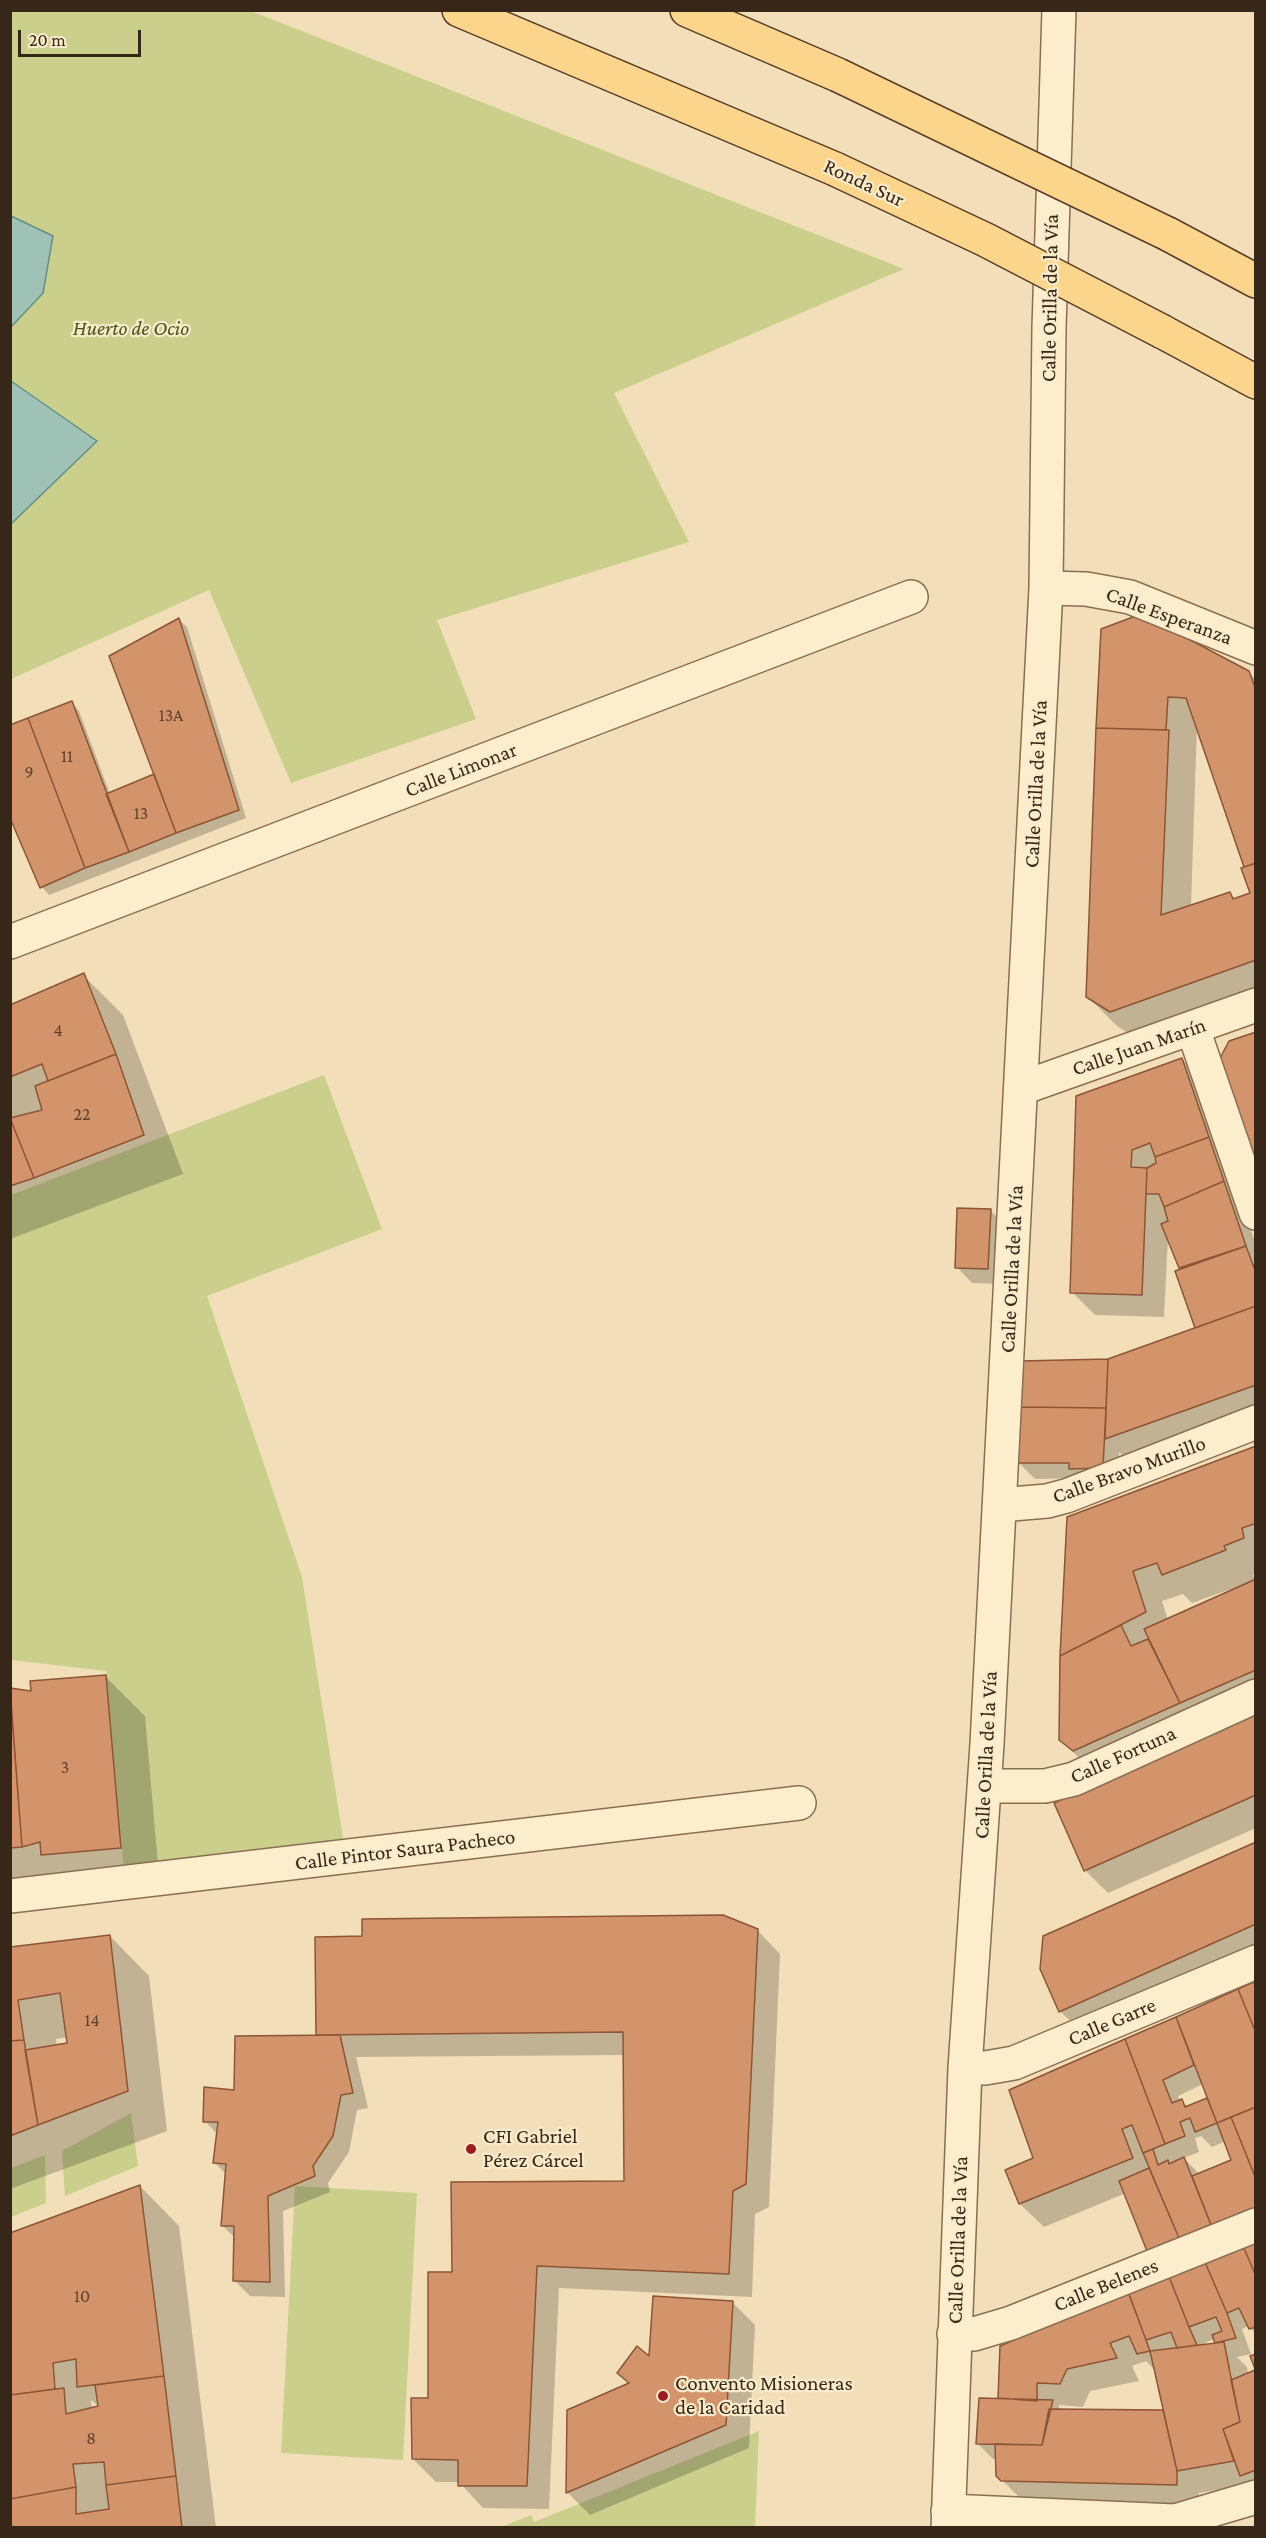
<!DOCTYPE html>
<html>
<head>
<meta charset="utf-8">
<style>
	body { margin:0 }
	#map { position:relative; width:1266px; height:2538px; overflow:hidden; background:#f2dfb9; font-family:"Crimson Pro",serif }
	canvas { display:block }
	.frame { position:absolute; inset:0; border:12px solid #372719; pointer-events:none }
	.scale { position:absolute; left:18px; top:30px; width:123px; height:27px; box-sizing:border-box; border:3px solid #372719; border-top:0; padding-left:8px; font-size:18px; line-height:21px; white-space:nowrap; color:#372719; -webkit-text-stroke:4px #f9eac9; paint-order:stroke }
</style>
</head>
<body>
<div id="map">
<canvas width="1266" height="2538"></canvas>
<div class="frame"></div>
<div class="scale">20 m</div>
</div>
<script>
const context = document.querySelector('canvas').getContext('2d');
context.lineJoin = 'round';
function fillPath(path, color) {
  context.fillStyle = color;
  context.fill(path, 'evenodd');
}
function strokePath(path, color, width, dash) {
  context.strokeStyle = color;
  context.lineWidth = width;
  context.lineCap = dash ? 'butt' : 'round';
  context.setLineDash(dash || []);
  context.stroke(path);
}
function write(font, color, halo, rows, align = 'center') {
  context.font = font + ' "Crimson Pro",serif';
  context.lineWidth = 4.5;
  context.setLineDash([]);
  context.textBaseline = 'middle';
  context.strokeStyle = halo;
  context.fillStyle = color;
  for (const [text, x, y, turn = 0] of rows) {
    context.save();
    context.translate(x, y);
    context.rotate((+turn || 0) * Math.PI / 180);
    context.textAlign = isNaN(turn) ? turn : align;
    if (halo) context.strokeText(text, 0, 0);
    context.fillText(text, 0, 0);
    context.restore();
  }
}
fillPath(new Path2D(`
	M10 11H251L904 269 614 393 689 542 437 620 476 719 291 783 209 590 11 679Z
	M324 1075 382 1229 207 1296 302 1577 346 1857 125 1882 106 1671 11 1660V1195Z
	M131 2113 138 2166 65 2196 62 2151Z
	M45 2155 46 2203 11 2217V2168Z
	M295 2186 417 2193 403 2460 281 2453Z
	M759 2431 755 2527H501L531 2515 534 2522Z`), '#cad08c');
const water = new Path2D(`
	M11 216 53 236 43 293 11 327Z
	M11 381 97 441 11 524Z`);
fillPath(water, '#9ec2b6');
strokePath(water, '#658f84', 1.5);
fillPath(new Path2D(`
	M179 620 187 627 246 818 49 895 42 887 10 814 72 703 79 711 110 794 156 775Z
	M1102 630 1248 672 1256 680V999L1140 1041 1117 1026 1087 996ZM1197 725 1246 868 1252 894 1236 900 1230 893 1191 906Z
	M83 975 123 1015 183 1174 10 1239V1007Z
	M1182 1059 1205 1082 1227 1161 1256 1245V1416L1130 1462 1119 1452 1118 1483 1079 1478 1035 1479 1019 1463 1107 1361 1198 1329 1177 1272 1180 1268 1168 1237 1164 1317 1095 1315 1072 1292 1078 1097Z
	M990 1210 1006 1226 1003 1284 972 1283 957 1267Z
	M1256 1448V1574L1253 1575 1256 1581V1703L1084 1763 1060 1739 1068 1518ZM1231 1589 1232 1591 1168 1620 1162 1601 1183 1594 1192 1603Z
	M105 1676 145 1716 160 1887 10 1907V1690L33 1693Z
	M1256 1714V1828L1108 1893 1085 1870Z
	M1256 1844V1967L1090 2041 1061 2012 1041 1968Z
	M757 1930 780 1954 769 2207 755 2214 752 2297 559 2288 549 2509 483 2508 459 2482H436L413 2459 430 2399 453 2273 626 2183 624 2055 356 2057 368 2108 357 2110 349 2152 328 2183 330 2192 283 2211 285 2297 250 2296 234 2280 235 2238 222 2225 227 2175 215 2163 218 2135 205 2121 236 2092 320 2036 318 2034Z
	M110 1936 149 1976 167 2131 10 2189V1949ZM68 2037 69 2045 57 2046 56 2039Z
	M1256 1983V2229L1164 2266 1126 2193 1044 2227 1020 2204 1007 2171 1035 2158 1176 2018ZM1203 2084 1209 2099 1189 2107 1180 2101 1178 2096ZM1201 2136 1212 2147 1226 2141 1233 2161 1199 2174 1184 2158 1199 2152 1195 2138Z
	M140 2186 179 2226 216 2528H10V2235ZM91 2400 99 2407 92 2409Z
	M1256 2242V2334L1249 2326 1242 2329 1251 2354 1237 2357 1247 2367 1248 2374 1256 2371V2488L1252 2484 1199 2493V2508L1021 2499 997 2475V2459H993L977 2443 1001 2400 999 2398ZM1215 2339 1219 2344 1205 2346 1204 2343ZM1146 2361 1156 2371 1164 2411 1059 2409V2405L1083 2407 1090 2391 1139 2381 1132 2366ZM1227 2367H1230L1234 2387H1231Z
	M732 2302 755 2325 749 2448 590 2515 567 2492 630 2384 650 2359Z`), '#0003');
const building = new Path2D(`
	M1141 614 1249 671 1256 690V863L1244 867 1186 698 1168 697 1166 730 1096 728 1101 629Z
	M179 618 239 810 176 833 109 656Z
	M72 701 129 852 85 868 28 718Z
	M28 718 85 868 40 888 10 818V725Z
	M1096 728 1169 730 1161 915 1230 892 1233 899 1250 893 1241 868 1256 863V960L1110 1012 1086 997Z
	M154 774 176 833 129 852 106 794Z
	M84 973 116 1054 48 1081 42 1064 10 1077V1005Z
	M1256 1032V1165L1219 1060 1229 1041Z
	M116 1054 144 1135 34 1178 10 1118 42 1110 35 1086Z
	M1182 1058 1209 1137 1155 1157 1150 1143 1132 1150 1131 1167 1147 1168 1142 1295 1070 1293 1076 1096Z
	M10 1118 34 1178 10 1186Z
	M1209 1137 1224 1181 1164 1207 1159 1194H1146L1147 1168 1156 1163 1155 1157Z
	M1224 1181 1246 1246 1179 1268 1161 1224 1168 1221 1164 1207Z
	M957 1208 991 1209 988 1269 955 1268Z
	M1246 1246 1256 1273V1306L1195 1328 1175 1271Z
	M1256 1306V1385L1105 1439 1108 1359Z
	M1108 1359 1106 1408 1019 1407 1020 1361Z
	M1019 1407 1106 1408 1103 1468 1069 1469V1463H1017Z
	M1256 1446V1528L1254 1524 1242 1528 1244 1538 1224 1546 1226 1550 1162 1575 1157 1563 1133 1571 1146 1612 1060 1656 1067 1517Z
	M1256 1579V1670L1180 1703 1144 1629Z
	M1121 1625 1131 1646 1148 1639 1180 1703 1073 1751 1059 1740 1060 1656Z
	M106 1675 121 1848 41 1855 40 1842 22 1847 10 1688 31 1691 30 1681Z
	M10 1691 22 1847 10 1848Z
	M1256 1712V1795L1084 1871 1054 1803Z
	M1256 1842V1924L1059 2012 1040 1969 1043 1936Z
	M723 1915 758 1929 746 2184 733 2191 729 2274 537 2266 527 2486H458V2460L412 2459 411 2398H428V2272H452L451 2182 624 2181 623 2032 316 2035 315 1937 362 1936V1919Z
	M110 1935 128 2091 38 2125 25 2050 67 2043 60 1993 18 2000 24 2040 10 2041V1947Z
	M1256 1981V2033L1238 1989Z
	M1238 1989 1256 2033V2107L1217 2123 1176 2017Z
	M1176 2017 1194 2065 1163 2080 1172 2103 1182 2099 1185 2107 1207 2098 1217 2123 1195 2132 1190 2118 1180 2122 1185 2136 1165 2144 1125 2039Z
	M340 2035 353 2093 341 2095 333 2136 313 2166 315 2176 268 2196 270 2282 233 2281 234 2226H221L226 2164 213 2163 218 2122H203L204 2087 234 2090 235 2036Z
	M1125 2039 1165 2144 1143 2153 1132 2125 1122 2129 1133 2158 1019 2204 1005 2170 1033 2158 1009 2090Z
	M24 2040 38 2125 10 2136V2041Z
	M1256 2107V2179L1231 2117Z
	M1231 2117 1256 2179V2208L1211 2225 1192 2176 1231 2160 1217 2123Z
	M1153 2149 1158 2165 1168 2160 1169 2164 1184 2157 1211 2225 1179 2238 1143 2153Z
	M1149 2168 1179 2238 1147 2251 1119 2181Z
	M140 2185 164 2376 77 2387 76 2359 53 2363 55 2389 10 2395V2233Z
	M1256 2241V2276L1243 2246Z
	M1243 2246 1256 2276V2327L1249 2329 1239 2308 1227 2313 1204 2260Z
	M1204 2260 1227 2313 1236 2338 1215 2343 1212 2335 1222 2331 1216 2317 1189 2327 1168 2274Z
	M1168 2274 1189 2327 1197 2345 1177 2348 1171 2332 1146 2340 1127 2289Z
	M1128 2291 1150 2351 1137 2354 1129 2336 1110 2343 1117 2358 1067 2369 1060 2384 1037 2383V2401L998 2398 1000 2346Z
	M653 2296 733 2301 726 2425 566 2493 567 2410 629 2383 617 2373 637 2346 649 2356Z
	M1224 2342 1240 2422 1223 2429 1234 2461 1177 2471 1150 2351Z
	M1256 2354V2371L1250 2356Z
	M1255 2370 1256 2470 1240 2476 1223 2429 1240 2422 1231 2380Z
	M164 2376 176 2476 106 2485 104 2462 73 2464 76 2487 10 2499V2395L64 2388 66 2414 98 2406 95 2385Z
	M979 2398 1053 2400 1042 2445 976 2444Z
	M1049 2409 1163 2410 1177 2471V2485L1001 2481 996 2476 995 2444 1042 2445Z
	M176 2476 182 2528H10V2499L76 2487V2514L109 2509 106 2485Z`);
fillPath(building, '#d4946b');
strokePath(building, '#8b5536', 1.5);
const minor = new Path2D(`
	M1046 588 1086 589 1130 597 1256 648
	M10 942 911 597
	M1193 1029 1256 1213
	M1022 1088 1256 1005
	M1000 1505 1047 1501 1066 1496 1256 1422
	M985 1786H1045L1074 1779 1256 1696
	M10 1896 799 1803
	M965 2068H985L1014 2063 1256 1962
	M954 2334H974L1011 2323 1256 2225
	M948 2511 1175 2521 1256 2497
	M948 2528 965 2068 987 1744 1046 588 1049 328 1059 10`);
const major = new Path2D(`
	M459 10 835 169
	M687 10 838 75
	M1168 234 1256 281
	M1163 332 1256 382`);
strokePath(minor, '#8a6e52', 36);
strokePath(major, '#563c28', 36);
strokePath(minor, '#fcedcd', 33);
strokePath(major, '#fbd58b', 33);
const majorBridge = new Path2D(`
	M838 75 1168 234
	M835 169 986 240 1163 332`);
strokePath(majorBridge, '#563c28', 36, []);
strokePath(majorBridge, '#fbd58b', 33);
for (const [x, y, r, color] of [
	[471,2149,6,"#9e1c21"],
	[663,2396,6,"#9e1c21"]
]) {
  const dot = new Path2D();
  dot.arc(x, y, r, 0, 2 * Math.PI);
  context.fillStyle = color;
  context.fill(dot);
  strokePath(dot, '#f9eac9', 2);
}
write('18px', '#5e422e', null, [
	["13A",171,715],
	["11",67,756],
	["9",29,772],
	["13",141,813],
	["4",58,1030],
	["22",82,1114],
	["3",65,1767],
	["14",92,2020],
	["10",82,2296],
	["8",91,2438]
]);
write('21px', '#372719', '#f9eac9', [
	["Ronda Sur",864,183,25],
	["Calle Orilla de la Vía",1050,298,-89],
	["Calle Esperanza",1169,616,20],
	["Calle Limonar",461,770,-21],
	["Calle Orilla de la Vía",1036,784,-87],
	["Calle Juan Marín",1139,1047,-19],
	["Calle Orilla de la Vía",1012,1269,-87],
	["Calle Bravo Murillo",1129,1470,-20],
	["Calle Orilla de la Vía",986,1755,-87],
	["Calle Fortuna",1123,1755,-24],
	["Calle Pintor Saura Pacheco",405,1850,-7],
	["Calle Garre",1112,2022,-23],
	["Calle Orilla de la Vía",958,2240,-88],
	["Calle Belenes",1106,2285,-22]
]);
write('italic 21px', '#49551d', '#f9eac9', [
	["Huerto de Ocio",131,329]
]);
write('21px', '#372719', '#f9eac9', [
	["CFI Gabriel",483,2137],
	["Pérez Cárcel",483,2161],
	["Convento Misioneras",675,2384],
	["de la Caridad",675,2408]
], 'left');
</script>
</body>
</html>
